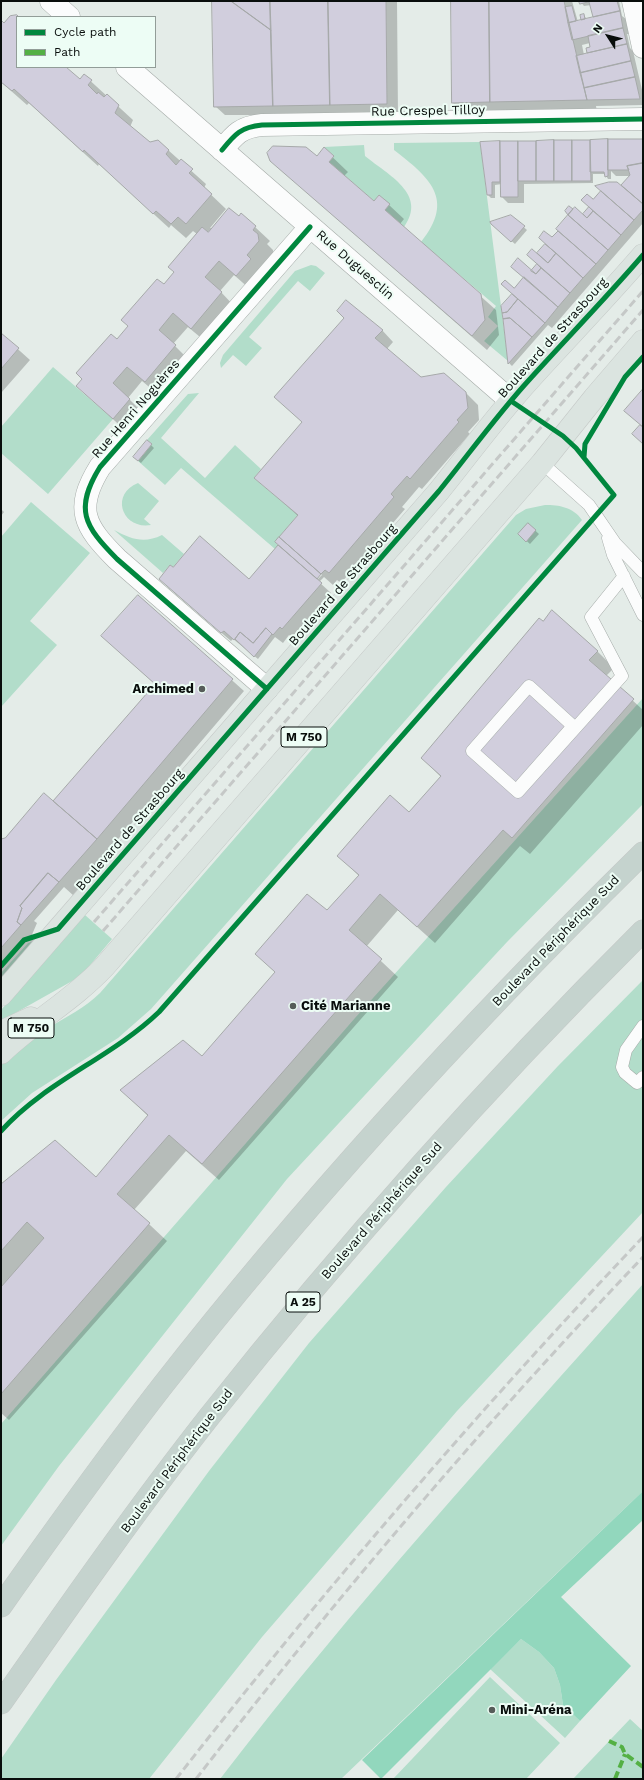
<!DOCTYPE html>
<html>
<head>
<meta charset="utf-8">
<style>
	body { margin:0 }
	#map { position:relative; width:644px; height:1780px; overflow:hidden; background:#e4ece8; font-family:"Work Sans",sans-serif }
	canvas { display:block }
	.frame { position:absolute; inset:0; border:2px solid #090e0c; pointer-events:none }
	.legend { position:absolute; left:16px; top:16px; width:140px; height:52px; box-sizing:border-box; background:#edfdf5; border:1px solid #929d98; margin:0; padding:5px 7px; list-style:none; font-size:12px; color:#090e0c }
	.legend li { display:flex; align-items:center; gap:8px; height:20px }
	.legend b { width:20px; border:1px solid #929d98 }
	.north { position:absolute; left:588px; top:16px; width:40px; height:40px; -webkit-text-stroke:3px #edfdf5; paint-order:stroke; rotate:306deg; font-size:11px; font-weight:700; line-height:16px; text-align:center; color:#090e0c }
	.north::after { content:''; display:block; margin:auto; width:14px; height:18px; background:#090e0c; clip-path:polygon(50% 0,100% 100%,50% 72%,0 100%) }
</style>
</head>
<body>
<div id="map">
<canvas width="644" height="1780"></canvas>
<div class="frame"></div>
<ul class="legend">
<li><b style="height:5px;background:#00873e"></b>Cycle path</li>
<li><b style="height:5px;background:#54b044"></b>Path</li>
</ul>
<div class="north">N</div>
</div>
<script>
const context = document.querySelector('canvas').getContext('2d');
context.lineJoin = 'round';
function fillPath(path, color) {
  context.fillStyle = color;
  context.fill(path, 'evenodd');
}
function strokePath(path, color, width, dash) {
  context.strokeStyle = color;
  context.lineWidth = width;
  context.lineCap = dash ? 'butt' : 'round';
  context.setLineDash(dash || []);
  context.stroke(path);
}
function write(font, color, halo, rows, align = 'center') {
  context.font = font + ' "Work Sans",sans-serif';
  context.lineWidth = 4;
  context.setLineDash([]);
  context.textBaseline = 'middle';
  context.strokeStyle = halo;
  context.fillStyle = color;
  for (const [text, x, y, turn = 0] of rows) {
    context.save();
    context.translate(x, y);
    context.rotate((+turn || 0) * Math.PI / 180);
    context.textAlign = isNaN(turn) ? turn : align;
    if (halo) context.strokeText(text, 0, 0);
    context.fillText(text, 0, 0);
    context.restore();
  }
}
fillPath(new Path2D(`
	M480 142 508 361 484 341 498 326 488 317 496 306 421 242C456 199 429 177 394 150V143Z
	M364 145 365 156C388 175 428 194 404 227L385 210 389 204 379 195 374 201 329 162 334 156 324 147Z
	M311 265 316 266 325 273 310 291 298 281 249 337 262 348 246 366 233 355 221 368 220 363 223 355 295 271Z
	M53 367 113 419 48 494 1 453V427Z
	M199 393 161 438 205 478 235 445 261 469 254 478 298 515 275 542 278 545 275 549 181 468 165 485 138 461 152 444 147 440 188 394Z
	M138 483 159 501 144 519 151 525C123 530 109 495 138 483Z
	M31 502 90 553 30 621 57 645 1 707V537Z
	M545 505C559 505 573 507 582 520L151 1009 118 1038 32 1093 1 1121V1065C16 1052 31 1039 48 1028 66 1017 85 1008 100 993L516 515 526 509Z
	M114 530C131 539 144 544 162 535L184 554 173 567 170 565 163 573Z
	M643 698V804L507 942 287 1179 59 1466 1 1546V1424L355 1018Z
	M85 915 112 939 86 970 74 980 1 1021V1010Z
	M43 938 1 989V973L28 943Z
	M643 980V1212L457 1411 262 1637 149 1779H1V1759L56 1680 209 1471 309 1343 446 1187 558 1066Z
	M643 1284V1491L341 1779H220C352 1607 499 1446 643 1284Z
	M521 1639 539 1652 554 1668 560 1685 563 1705 580 1721 565 1738 490 1669Z
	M490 1677 560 1743 526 1779H393Z
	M630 1719 643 1731V1779H573Z`), '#b2ddca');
fillPath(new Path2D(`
	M643 1491V1520L561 1597 631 1666 580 1721 563 1705 560 1685 554 1668 539 1652 521 1639 381 1779 362 1760Z`), '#92d7bd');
fillPath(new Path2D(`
	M213 1H397L398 115H225L215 106Z
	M452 1H572L578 22 583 21 584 15 587 20 595 18 591 5 584 6 580 1H576H619L622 16 626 19 629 34H627L630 48 633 51 643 94V105L596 106 597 112H462L453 103ZM590 43 592 48 589 54 584 55 582 45Z
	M16 16 17 67H65L80 80 84 75 133 120 130 127 149 143 158 141 206 184 204 188 226 209 210 228 255 227 270 241 267 244 273 250V256L251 290 234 275 220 291 236 308 206 342 188 327 173 344 190 361 160 396 142 381 128 398 144 414 128 433 77 386 175 273 197 234 193 231 186 238 171 225 169 228 99 164 98 166 29 103 27 105 1 82V21L4 24Z
	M643 140V223L552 328 548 325 512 366 509 363 502 306 513 294 514 289 538 265 537 255 559 231 570 215 566 211 569 207 587 219 588 218 584 214 593 201 621 187 630 176H616L611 171V179H608L605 174H593V183L524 184V203H508L502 197V184L495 185V198H491L488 195 500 142Z
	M324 149 348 172 344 176 374 202 389 205 404 219 400 224 496 310 499 335 487 350 270 160 317 157Z
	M511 216 527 230 515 244 495 227Z
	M382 330 393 342 387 349 420 378 466 393 478 405 479 420 468 432 470 434 422 489 419 487 402 507 405 509 341 583 337 580 333 585 324 577 319 582 331 593 292 637 289 635 283 643 275 637 258 659 233 639 231 641 169 588 173 569 249 580 279 545 298 516 256 478 303 423 275 397ZM320 573 322 575 314 583Z
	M1 334 30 360 1 393Z
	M147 441 154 448 141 463 134 457Z
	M1 509 4 512 1 516Z
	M528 524 539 534 530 544 519 534Z
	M138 596 244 691 108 851 111 854 74 896 64 887 34 921 37 923 31 937 35 941 1 980V838H6L53 802 156 685 102 636Z
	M597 651 614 668 606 676 643 710V725L530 854 520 846 435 943 398 910 366 947 398 977 219 1180 186 1151 134 1210 167 1241 9 1420 1 1413V1185L96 1178 149 1117 121 1090 203 1057 276 973 257 954 327 912 359 876 339 856 409 813 441 777 422 758Z`), '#0003');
const building = new Path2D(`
	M212 1H231L271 30 273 106 214 107Z
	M231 1H270L271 30Z
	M270 1H328L330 105 273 106Z
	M328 1H386L387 104 330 105Z
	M451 1H489L490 102 452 103Z
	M489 1H564L587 100 490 102Z
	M579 1H592L580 4Z
	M617 1 620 11 593 17 589 2Z
	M572 6 576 21 568 23 565 7Z
	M620 11 623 28 572 40 568 23Z
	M584 14 585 19 581 20 580 15Z
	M17 15 19 17H17V67H66L80 79 84 74 92 80 88 85 97 94 98 92 104 97 107 94 119 105 115 113 150 142 158 140 169 150 166 154 176 165 181 159 193 169 189 173 212 194 186 224 178 217 171 224 156 211 153 214 84 150 83 152 14 89 12 91 1 82V20L4 23 10 16Z
	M623 28 627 44 587 53 586 48 590 47 588 36Z
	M627 44 631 61 580 73 576 56Z
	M631 61 635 77 584 88 580 73Z
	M635 77 640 99 587 100 584 88Z
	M608 139H643V163L627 166 629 170H608Z
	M608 139V176L605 177 604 172H590V140Z
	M554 140V181H536V141Z
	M554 140H572V181H554Z
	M572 140H590L591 181H572Z
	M500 141H518V197H501Z
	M500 141V182H492V195H487L480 142Z
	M518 141H536V181H518Z
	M273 146 306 147 317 156 324 147 334 156 329 162 374 201 379 195 390 204 385 210 481 294 485 320 472 336 270 161 267 153Z
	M643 163V204L621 185 630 175 627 166Z
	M609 182H617L643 204V210L634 220 595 186Z
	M601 191 634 220 621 235 581 200 587 194 593 199Z
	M569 206 573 209 568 215 565 211Z
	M575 207 587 218 593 211 621 235 608 250 568 215Z
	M589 207 593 211 587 218 583 214Z
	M229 208 239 216 241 213 256 226 253 230 258 234 259 241 247 255 251 259 236 276 219 261 205 277 222 292 191 329 173 313 159 330 176 345 145 382 127 367 113 383 130 399 113 419 76 386 82 379 76 373 111 334 117 339 128 326 121 320 157 279 164 284 174 272 168 267 202 227 208 232Z
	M511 215 525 226 511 242 491 224 490 222Z
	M568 215 608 250 596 264 556 229Z
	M544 231 552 237 558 231 596 264 583 278 539 238Z
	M545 244 556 253 548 263 537 253Z
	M532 249 548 263 556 253 583 278 570 293 527 255Z
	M518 258 536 274 541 268 570 293 558 307 511 267Z
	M537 264 541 268 536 274 531 271Z
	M524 277 558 307 545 323 501 284 505 280 514 288Z
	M512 294 518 299 507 312 502 313 501 306Z
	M518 299 545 323 532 337 510 318 503 319 502 313 507 312Z
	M346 300 383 330 375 338 421 377 444 373 466 392 468 408 457 420 459 422 410 479 407 476 391 494 394 497 335 566 329 573 325 570 321 574 279 537 298 515 254 478 302 422 274 397 344 318 337 311Z
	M510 318 532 337 508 364 503 319Z
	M1 333 19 348 1 369Z
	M643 389V427L624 411Z
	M640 425 643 427V444L632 434Z
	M147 440 152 444 138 461 133 457Z
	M528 523 536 530 526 542 518 534Z
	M200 536 249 579 278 545 322 583 282 629 280 627 273 635 266 628 253 643 240 632 234 640 224 631 221 633 159 579 170 565 173 567Z
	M279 537 321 574 317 579 275 542Z
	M138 595 233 679 97 839 53 801 155 684 101 636Z
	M552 610 598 651 589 660 634 699 512 838 503 830 417 927 380 894 349 930 382 959 202 1164 169 1135 117 1194 150 1223 1 1394V1287L44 1238 27 1222 1 1251V1184L55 1140 96 1177 148 1115 120 1090 183 1040 202 1056 275 972 255 954 307 894 327 910 359 875 337 856 390 795 409 812 441 776 421 758 539 618 543 621Z
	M266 628 272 634 254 657 235 639 240 632 253 643Z
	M44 793 97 839 59 882 48 873 20 906 22 908 17 922 21 925 1 948V839L5 838Z
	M48 873 59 882 21 925 17 922 22 908 20 906Z`);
fillPath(building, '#d1cedd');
strokePath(building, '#a6a9a9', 1);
const lane = new Path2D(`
	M542 463 589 505 615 543 643 572
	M608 538 613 555 643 615
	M521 785 573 726 529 686 472 751 518 792 622 676 591 617 624 576
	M643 1026 626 1050 622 1067 625 1073 637 1083 643 1077`);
const street = new Path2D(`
	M51 1 69 17
	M633 1 643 47
	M127 67 511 401
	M222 150C235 134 241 127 262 125L643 119
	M267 689 117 559C84 526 74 509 100 467L310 227`);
const primary = new Path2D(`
	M1 995 439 491C469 454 497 415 529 380 567 338 606 298 643 255
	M1 1032 31 1018
	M1 1053C33 1022 73 1000 104 967L542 463 594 398 643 341`);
const highway = new Path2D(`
	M1 1606C54 1531 107 1457 163 1385 310 1197 473 1020 643 853
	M1 1703C69 1606 136 1510 209 1417 344 1247 489 1084 643 931`);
strokePath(lane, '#a5aba8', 13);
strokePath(street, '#a5aba8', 23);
strokePath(primary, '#c4c8c6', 23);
strokePath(highway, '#c4c8c6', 23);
strokePath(lane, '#fbfcfc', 12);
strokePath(street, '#fbfcfc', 22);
strokePath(primary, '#dbe4e0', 22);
strokePath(highway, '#c5d3ce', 22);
strokePath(new Path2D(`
	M94 922 643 291
	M103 931 643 310
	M176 1779C323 1591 479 1410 643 1237
	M196 1779C336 1598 485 1423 643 1257`), '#c5c8c7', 3, [8, 4]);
strokePath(new Path2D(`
	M609 1741 622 1747 625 1754 643 1767
	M615 1779 625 1754`), '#54b044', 4, [8, 4]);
strokePath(new Path2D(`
	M222 150C235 134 241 127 262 125L643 119
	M584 457 585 444 625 377 643 357
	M267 689 117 559C84 526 74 509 100 467L310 227
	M1 966 24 940 58 929 439 491C469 454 497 415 529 380 567 338 606 298 643 255
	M1 1131C46 1081 111 1058 159 1012L614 495 576 448 563 436 511 401`), '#00873e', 5);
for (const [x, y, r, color] of [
	[202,689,4,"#565c59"],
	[293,1006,4,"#565c59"],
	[492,1710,4,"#565c59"]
]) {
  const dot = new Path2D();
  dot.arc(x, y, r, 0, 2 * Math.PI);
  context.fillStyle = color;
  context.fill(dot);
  strokePath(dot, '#edfdf5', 1.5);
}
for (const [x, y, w] of [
	[304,737,46],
	[31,1028,46],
	[303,1302,34]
]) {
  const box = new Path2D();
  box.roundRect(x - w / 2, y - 10, w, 20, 3);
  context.fillStyle = '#edfdf5';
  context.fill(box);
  strokePath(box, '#090e0c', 1);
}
write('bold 12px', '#090e0c', null, [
	["M 750",304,737],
	["M 750",31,1028],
	["A 25",303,1302]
]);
write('13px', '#090e0c', '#edfdf5', [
	["Rue Crespel Tilloy",428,111,-1],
	["Rue Duguesclin",355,265,41],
	["Boulevard de Strasbourg",553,338,-48],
	["Rue Henri Noguères",136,409,-49],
	["Boulevard de Strasbourg",343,585,-49],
	["Boulevard de Strasbourg",130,830,-49],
	["Boulevard Périphérique Sud",556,941,-46],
	["Boulevard Périphérique Sud",382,1211,-49],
	["Boulevard Périphérique Sud",177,1461,-53]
]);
write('bold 13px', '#090e0c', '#edfdf5', [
	["Archimed",194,689,"right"],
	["Cité Marianne",301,1006],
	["Mini-Aréna",500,1710]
], 'left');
</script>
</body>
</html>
